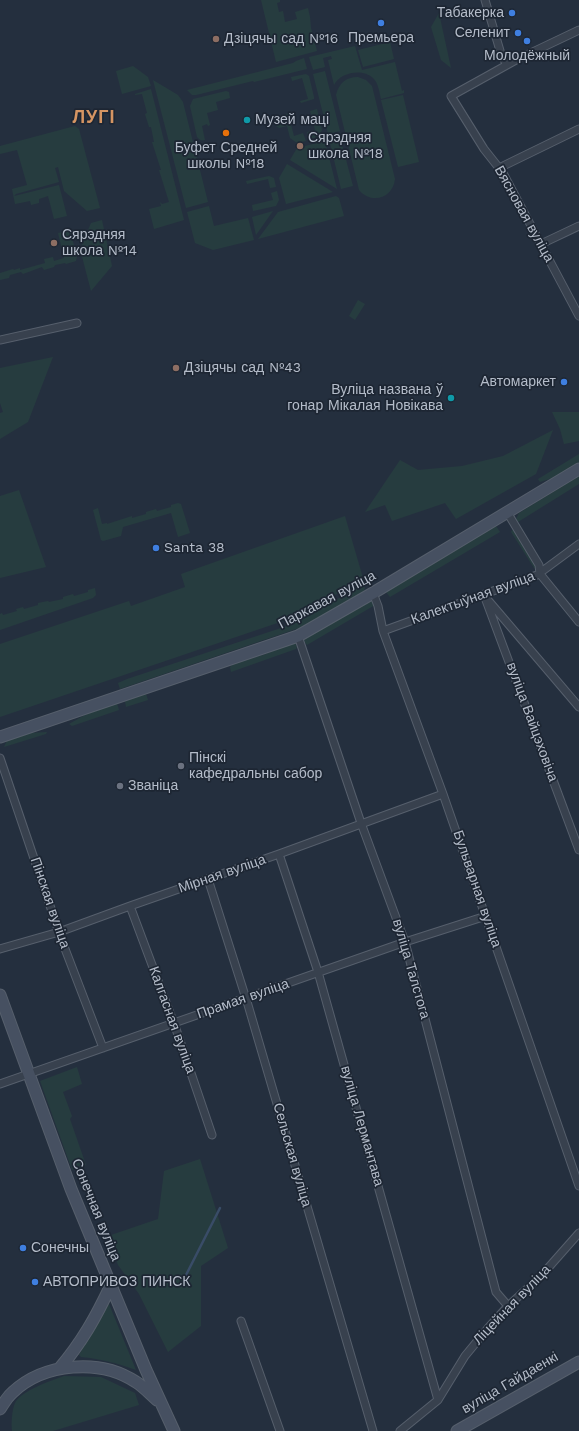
<!DOCTYPE html>
<html>
<head>
<meta charset="utf-8">
<style>
	body { margin:0 }
	canvas { display:block; background:#242f3e }
</style>
</head>
<body>
<canvas width="579" height="1431"></canvas>
<script>
const context = document.querySelector('canvas').getContext('2d');
context.lineJoin = 'round';
function fillPath(path, color) {
  context.fillStyle = color;
  context.fill(path, 'evenodd');
}
function strokePath(path, color, width, dash) {
  context.strokeStyle = color;
  context.lineWidth = width;
  context.lineCap = dash ? 'butt' : 'round';
  context.setLineDash(dash || []);
  context.stroke(path);
}
function write(font, color, halo, rows, align = 'center') {
  context.font = font + ' "Work Sans",sans-serif';
  context.lineWidth = 3.5;
  context.setLineDash([]);
  context.textBaseline = 'middle';
  context.strokeStyle = halo;
  context.fillStyle = color;
  for (const [text, x, y, turn = 0] of rows) {
    context.save();
    context.translate(x, y);
    context.rotate((+turn || 0) * Math.PI / 180);
    context.textAlign = isNaN(turn) ? turn : align;
    if (halo) context.strokeText(text, 0, 0);
    context.fillText(text, 0, 0);
    context.restore();
  }
}
fillPath(new Path2D(`
	M261 0H280V2L277 3 279 12 283 11 285 22 297 19 295 12 308 8 310 17 311 28 317 51 276 62Z
	M439 13 451 68 441 60 431 27Z
	M390 42 394 59 363 67 358 50Z
	M355 46 362 70 395 62 402 91 404 90V93L381 99C379 92 379 84 373 78 363 68 340 72 334 85L328 60 332 59 331 56 323 58 325 67 313 70 309 57Z
	M304 58 307 69 254 82 253 81 196 95H192L187 90 293 63 296 61Z
	M133 66 148 77 151 86 122 94 116 71Z
	M325 71 340 131 328 134 313 74Z
	M306 74 309 76 314 97V99L301 103 300 101 308 99 302 78 292 81 291 77Z
	M358 77 366 80 372 86 395 179C393 198 372 205 359 190L336 95C339 83 346 77 358 77Z
	M153 80 178 95 183 102 208 202 186 208Z
	M151 89 184 220 154 229 149 209 161 206 160 202 162 204 169 202 159 170H161L152 142H154L151 127H149L145 114 147 113 142 94 135 95V94Z
	M226 91 229 92 230 98 216 102 218 110 207 113 210 125 208 126 207 124 202 126 205 140C201 141 200 140 197 137L190 106 193 99Z
	M403 95 419 162 398 167 381 100Z
	M317 109 322 130 319 137 309 139 307 132 315 130 310 111Z
	M288 113 294 136 303 133 306 141 297 143 290 138 287 126 279 128 276 126 275 122 287 119 286 114Z
	M75 126 79 129 100 208 87 211 64 191 58 167 55 168 59 182 16 194 14 196 59 185 67 216 54 219 48 196 39 199V203L31 205 30 201 15 204 12 189 27 185 17 150 0 154V146Z
	M340 137 353 186 341 189 329 139Z
	M325 141 337 189 290 160 297 148Z
	M287 164 333 192 286 204 279 178Z
	M269 176 274 178 276 187 270 188 268 179 247 184 246 181Z
	M277 191 279 200 276 206 253 211 252 205 273 200 271 193Z
	M336 196 339 198 344 216 258 239 278 212Z
	M209 206 214 226 248 218 254 240 213 250 195 243 187 212Z
	M273 211 256 235 252 217Z
	M102 220 112 266 91 291 80 249 91 223Z
	M70 230 77 257 76 261 66 264 65 263 55 265 54 267 44 270 42 267 23 274 21 272 10 275 9 278 0 280V273L13 269 14 270 20 268V270L45 263 44 259 53 257 54 261 64 258 58 233Z
	M358 300 365 304 355 320 349 316Z
	M53 357 28 422 0 439V413L3 412 0 403V368Z
	M552 412H579V441L564 444 560 429Z
	M553 430 536 474 456 519 445 503 392 521 385 505 365 512 400 460 418 470 462 466 503 456Z
	M579 454V462L553 478 540 482 538 479Z
	M579 476V484L518 522 516 519 519 513Z
	M19 490 46 567 0 578V496Z
	M178 503 181 504 190 533 178 537 171 513 123 527 121 536 103 541 101 540 93 510 98 508 102 524 107 523V524L132 516V518L146 514V512L156 509 157 511 171 507V505Z
	M345 516 363 578 304 614 0 717V644L129 601 131 606 185 587 181 574Z
	M496 526 500 532 390 597 386 592Z
	M513 529 534 564 536 568H534L511 532Z
	M366 582 364 591 312 622 299 628 120 689 118 683 127 679 284 627 307 617Z
	M95 588 96 595 93 598 0 630V614L2 613 3 615 17 611 16 609 23 607 24 609 38 605V603L48 601 49 602 63 599V597L73 594 74 596 88 592V590Z
	M372 600 375 605 307 645 304 641 306 638Z
	M295 642 297 647 296 649 231 672 230 667 233 664 263 655Z
	M146 694 148 700 126 707 125 701Z
	M117 703 119 710 72 726 69 724 90 712Z
	M47 732 46 734 4 747 8 738 28 733Z
	M77 1067 82 1084 63 1092 72 1116 70 1119 86 1165 72 1170 40 1081Z
	M200 1159 228 1248 201 1266V1326L168 1352 139 1294 118 1265 108 1236 158 1219 164 1171Z
	M109 1304 136 1370C116 1363 102 1359 81 1357L79 1355 106 1305Z
	M64 1376 101 1377 135 1393 139 1405 53 1431H12C11 1424 12 1409 15 1403 22 1390 51 1381 64 1376Z`), '#263c3f');
strokePath(new Path2D(`
	M185 1277 220 1208`), '#394c67', 2.5);
const street = new Path2D(`
	M485 0 501 54 507 65
	M579 30 516 60 451 96 484 149 503 173 579 316
	M499 168 579 129
	M541 244 579 226
	M0 340 77 323
	M507 512 539 565 540 574 579 622
	M373 593 378 606 383 631 443 794 579 1186
	M484 595 579 850
	M487 599 579 707
	M383 631 537 575 579 544
	M298 636 361 823 405 942 496 1292 508 1306
	M0 758 62 941 103 1048
	M279 854 318 972 438 1400
	M208 879 248 1005 373 1431
	M130 906 176 1029 212 1135
	M0 949 59 932 130 906 279 854 443 794
	M0 1084 405 942 486 916
	M241 1321 280 1431
	M400 1431 438 1400 465 1356 488 1328 508 1306 541 1276 579 1233`);
const secondary = new Path2D(`
	M0 737 298 636 373 593 579 469
	M0 995 71 1189 146 1370 174 1431
	M59 1369C82 1342 96 1317 111 1285
	M0 1409C4 1403 7 1397 13 1392 44 1363 100 1358 136 1382 144 1387 150 1394 157 1400
	M457 1431 579 1362`);
strokePath(street, '#565f6c', 9);
strokePath(secondary, '#565f6c', 13);
strokePath(street, '#38414e', 7);
strokePath(secondary, '#465061', 11);
for (const [x, y, r, color] of [
	[512,13,4,"#3f7fe0"],
	[381,23,4,"#3f7fe0"],
	[518,33,4,"#3f7fe0"],
	[216,39,4,"#8d6e63"],
	[527,41,4,"#3f7fe0"],
	[247,120,4,"#0f9aa8"],
	[226,133,4,"#e8710a"],
	[300,146,4,"#8d6e63"],
	[54,243,4,"#8d6e63"],
	[176,368,4,"#8d6e63"],
	[564,382,4,"#3f7fe0"],
	[451,398,4,"#0f9aa8"],
	[156,548,4,"#3f7fe0"],
	[181,766,4,"#6b7280"],
	[120,786,4,"#6b7280"],
	[23,1248,4,"#3f7fe0"],
	[35,1282,4,"#3f7fe0"]
]) {
  const dot = new Path2D();
  dot.arc(x, y, r, 0, 2 * Math.PI);
  context.fillStyle = color;
  context.fill(dot);
  strokePath(dot, '#1d2633', 1.5);
}
write('14px', '#b4bcc9', '#1d2633', [
	["Табакерка",504,13,"right"],
	["Селенит",510,33,"right"],
	["Премьера",381,38,"center"],
	["Дзіцячы сад №16",224,39],
	["Молодёжный",527,56,"center"],
	["Музей маці",255,120],
	["Сярэдняя",308,138],
	["школа №18",308,154],
	["Буфет Средней",226,148,"center"],
	["школы №18",226,164,"center"],
	["Сярэдняя",62,235],
	["школа №14",62,251],
	["Дзіцячы сад №43",184,368],
	["Автомаркет",556,382,"right"],
	["Вуліца названа ў",443,390,"right"],
	["гонар Мікалая Новікава",443,406,"right"],
	["Santa 38",164,548],
	["Пінскі",189,758],
	["кафедральны сабор",189,774],
	["Званіца",128,786],
	["Сонечны",31,1248],
	["АВТОПРИВОЗ ПИНСК",43,1282]
], 'left');
write('14px', '#b4bcc9', '#1d2633', [
	["Вясновая вуліца",524,214,61],
	["Калектыўная вуліца",473,598,-20],
	["Паркавая вуліца",327,600,-28],
	["вуліца Вайцэховіча",532,722,70],
	["Мірная вуліца",222,874,-19],
	["Бульварная вуліца",477,889,71],
	["Пінская вуліца",50,903,71],
	["вуліца Талстога",411,969,74],
	["Прамая вуліца",243,999,-19],
	["Калгасная вуліца",172,1020,70],
	["вуліца Лермантава",362,1126,74],
	["Сельская вуліца",292,1155,74],
	["Сонечная вуліца",96,1210,68],
	["Ліцейная вуліца",512,1305,-46],
	["вуліца Гайдаенкі",510,1383,-30]
]);
context.letterSpacing = '1px';
write('bold 18px', '#d59563', '#1d2633', [
	["ЛУГІ",94,118]
]);
context.letterSpacing = '0px';
</script>
</body>
</html>
